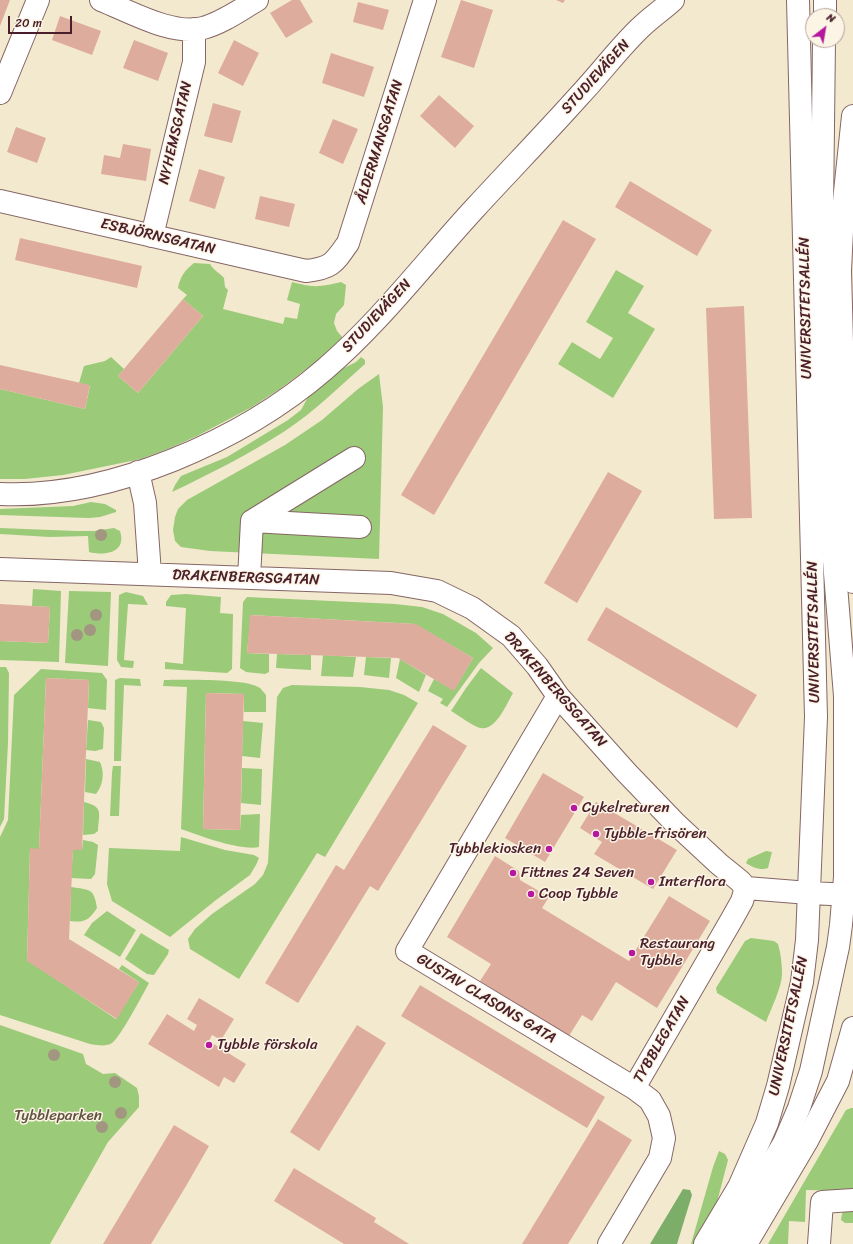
<!DOCTYPE html>
<html>
<head>
<meta charset="utf-8">
<style>
	body { margin:0 }
	#map { position:relative; width:853px; height:1244px; overflow:hidden; background:#f3e9cf; font-family:Sriracha,sans-serif }
	canvas { display:block }
	.north { position:absolute; left:805px; top:8px; width:40px; height:40px; box-sizing:border-box; background:#fcf5e5; border:1px solid #b59f9b; border-radius:50%; rotate:31deg; font-size:11px; font-weight:700; line-height:16px; text-align:center; color:#4a1f2b }
	.north::after { content:''; display:block; margin:auto; width:14px; height:18px; background:#b5179e; clip-path:polygon(50% 0,100% 100%,50% 72%,0 100%) }
	.scale { position:absolute; left:8px; top:16px; width:64px; height:18px; box-sizing:border-box; border:2px solid #4a1f2b; border-top:0; padding-left:5px; font-size:12px; line-height:14px; white-space:nowrap; color:#4a1f2b; -webkit-text-stroke:3px #fcf5e5; paint-order:stroke }
</style>
</head>
<body>
<div id="map">
<canvas width="853" height="1244"></canvas>
<div class="north">N</div>
<div class="scale">20 m</div>
</div>
<script>
const context = document.querySelector('canvas').getContext('2d');
context.lineJoin = 'round';
function fillPath(path, color) {
  context.fillStyle = color;
  context.fill(path, 'evenodd');
}
function strokePath(path, color, width, dash) {
  context.strokeStyle = color;
  context.lineWidth = width;
  context.lineCap = dash ? 'butt' : 'round';
  context.setLineDash(dash || []);
  context.stroke(path);
}
function write(font, color, halo, rows, align = 'center') {
  context.font = font + ' Sriracha,sans-serif';
  context.lineWidth = 3;
  context.setLineDash([]);
  context.textBaseline = 'middle';
  context.strokeStyle = halo;
  context.fillStyle = color;
  for (const [text, x, y, turn = 0] of rows) {
    context.save();
    context.translate(x, y);
    context.rotate((+turn || 0) * Math.PI / 180);
    context.textAlign = isNaN(turn) ? turn : align;
    if (halo) context.strokeText(text, 0, 0);
    context.fillText(text, 0, 0);
    context.restore();
  }
}
fillPath(new Path2D(`
	M194 263 210 264C213 270 220 273 224 278L225 287 228 290 223 309 283 324 285 317 297 319 300 304 287 300 292 282C314 288 320 287 341 282L346 285 344 305 336 314 334 323 337 331 349 345 338 354 321 358 281 388 252 407 197 436 170 448 141 459 63 475 25 479H0V389L85 409 90 386 79 383 84 366 105 361 111 357 124 369 118 376 138 393 203 316 183 299 187 295 178 288C180 277 185 270 194 263Z
	M616 270 644 286 628 313 655 329 613 398 558 364 572 342 600 359 613 338 586 322Z
	M361 357 365 360V364C339 387 314 412 285 431 249 454 210 474 172 492L175 485 181 476 227 457 288 420 301 410 314 386 330 374 346 367 356 362Z
	M379 374 383 407 379 559 210 551 181 547 175 541 173 530 175 517 178 509 187 500 285 445 322 420 358 389Z
	M91 502 105 504 116 510V512L100 517 89 518 0 515V509L73 506Z
	M0 528 76 531H94L114 528 120 531C127 553 105 556 89 552L88 536 50 537 0 534Z
	M33 589 61 591 59 662 0 660V641L48 643 50 607 32 606Z
	M69 591 111 592 108 666 65 663Z
	M126 592 143 596 148 605 128 604 124 660 134 661 133 668 121 667 117 660 119 595Z
	M186 594 221 597 220 613 233 614 232 669 227 673 165 669V662L183 664 186 608 166 606V602L171 595Z
	M247 597 395 604 422 607 443 614 476 633 493 648 479 663 447 707 440 703 443 699 428 691 434 679 454 690 473 658 415 624 251 615 247 653 269 654V672L265 674 246 672 240 668 243 602Z
	M277 654 311 655V670L276 668Z
	M323 655 356 657 353 677 321 676Z
	M366 657 391 658 389 678 364 675Z
	M400 659 426 675 419 692 396 678Z
	M0 667H6L9 673 8 743 4 819 0 827Z
	M481 668 513 693C507 703 496 731 481 728 474 727 458 715 451 711L466 688Z
	M41 669 102 673 107 680 106 710 88 708 89 680 46 678 39 849H30L27 960 116 1019 139 982 119 969 122 965 149 983C143 994 120 1038 112 1043 106 1047 97 1045 90 1044L0 1015V837L8 820 14 695Z
	M120 678 140 679 141 686 124 685 121 761H114L115 680Z
	M164 680C183 680 245 678 260 688 262 690 264 693 266 695V712H244V694L206 693 203 829 240 830 241 815 260 814 259 847C240 851 201 836 181 829L187 687 163 686Z
	M292 685 360 687 389 690 404 695 418 703 325 857 317 853 239 979 190 949 188 939 195 929 212 914 255 884 263 875 268 863 277 697 283 688Z
	M88 720 101 722 104 728 103 749 95 751 86 750Z
	M243 721 263 723 260 758 242 756Z
	M86 759 100 762C105 773 103 785 96 794L85 792Z
	M113 766H121L119 816H110L112 773Z
	M242 768 262 769 261 805 241 803Z
	M84 802C104 807 99 813 98 831L94 834 83 835Z
	M181 837 225 850 254 855 259 858 256 865 250 875 216 900 170 937 112 901 107 884 109 848 180 851Z
	M83 840 93 842 98 845 95 874 91 879 71 878 73 850H82Z
	M766 851 772 852 768 868C761 871 752 867 746 863L748 859Z
	M71 887C90 890 94 888 97 908 89 920 85 923 70 921Z
	M107 911 136 930 120 957 84 935 92 923Z
	M141 933 169 950 168 954 154 975 147 974 125 959Z
	M751 938 774 941 778 944C781 954 782 964 782 975 781 989 771 1009 766 1022L717 993 716 988 745 941Z
	M0 1025 83 1054 86 1064 103 1074 115 1073 137 1088 139 1096V1107L108 1142 50 1244H0Z
	M851 1108H853V1191L806 1190 805 1222 789 1221 788 1244H768L846 1110Z
	M719 1151 725 1154 728 1160 717 1202 696 1244H691L713 1167Z
	M845 1209H853V1223H845L841 1220 842 1214Z`), '#9bca79');
fillPath(new Path2D(`
	M683 1189 690 1190 692 1195 677 1244H650Z`), '#7cae69');
fillPath(new Path2D(`
	M0 0H10L0 26Z
	M292 0H300L313 22 286 38 270 13Z
	M461 0 493 10 474 68 441 57Z
	M556 0H565L563 3Z
	M358 2 389 10 383 30 353 22Z
	M60 16 101 31 92 55 52 40Z
	M134 40 168 53 158 81 123 68Z
	M234 40 259 53 243 86 218 73Z
	M331 53 374 67 364 97 322 83Z
	M439 95 474 126 455 148 420 116Z
	M213 103 241 111 232 143 204 136Z
	M333 119 358 129 343 164 319 153Z
	M16 127 46 138 37 163 7 152Z
	M123 144 151 149 146 181 101 174 104 155 120 158Z
	M199 169 225 177 215 209 189 201Z
	M630 181 712 230 697 256 615 207Z
	M260 196 295 204 289 227 255 219Z
	M563 220 596 239 434 515 401 495Z
	M20 238 142 266 137 288 15 260Z
	M183 299 203 316 138 393 118 376Z
	M744 306 752 518 714 519 706 308Z
	M0 365 90 385 85 409 0 389Z
	M608 472 642 491 577 603 544 583Z
	M0 604 50 607 48 643 0 641Z
	M606 607 757 695 737 728 587 640Z
	M250 615 416 624 473 658 454 691 398 658 247 653Z
	M46 678 89 680 82 850H73L69 939 139 982 117 1019 27 961 30 848 39 849Z
	M206 693 244 694 240 830 203 829Z
	M433 725 467 746 378 891 370 886 298 1003 265 983 336 865 344 870Z
	M543 773 584 797 545 862 505 838Z
	M596 802 677 850 653 889 594 854 602 842 580 828Z
	M495 856 519 871 520 880 549 897 542 908 629 961 669 896 710 921 657 1008 616 982 592 1021 582 1015 569 1036 480 981 491 964 447 937Z
	M420 985 605 1097 587 1128 401 1016Z
	M199 998 234 1019 221 1040 212 1035 209 1041 246 1064 234 1083 224 1077 219 1087 148 1044 167 1014 194 1031 197 1025 187 1019Z
	M357 1025 386 1043 319 1151 290 1132Z
	M598 1119 632 1140 568 1244H522Z
	M174 1125 209 1146 186 1186 151 1244H103Z
	M294 1168 376 1218 374 1222 409 1244H344L274 1201Z`), '#deac9d');
const minor = new Path2D(`
	M101 0C129 11 172 36 203 28 222 23 240 10 257 0
	M825 16V0
	M0 93 38 0
	M0 201 306 271C332 268 334 263 348 243L425 0
	M152 236 194 62V29
	M138 472 145 503 150 574
	M0 494C110 499 243 440 325 369 381 321 426 261 476 207 510 170 545 134 579 96 600 74 618 49 640 28 650 18 662 10 673 0
	M252 521 354 458
	M0 569 391 583 437 591 472 608 511 636 537 666 558 696 626 772 676 824 719 864 740 881 746 888
	M249 578 252 521 360 527
	M558 696 407 951 634 1088 650 1100 659 1116 664 1138 660 1158 609 1244
	M746 888 809 893
	M634 1088 732 919 742 901 746 888
	M725 1244 784 1143 799 1108 811 1071 838 947 841 925 845 877V696L828 487 822 210 824 40
	M819 1244 822 1202 853 1200`);
const major = new Path2D(`
	M853 116 843 211 840 271 847 519 853 582
	M809 893 853 895
	M705 1244 739 1187 767 1123 778 1086 802 982 807 940 816 717 798 0
	M746 1244 807 1141 838 1081 853 1028`);
strokePath(minor, '#856664', 24);
strokePath(major, '#856664', 24);
strokePath(minor, '#fff', 22);
strokePath(major, '#fff', 22);
context.fillStyle = '#a39681';
for (const [x, y] of [
	[101,535],
	[96,615],
	[90,630],
	[77,635],
	[54,1055],
	[115,1082],
	[121,1113],
	[102,1127]
]) {
  context.beginPath();
  context.arc(x, y, 6, 0, 2 * Math.PI);
  context.fill();
}
for (const [x, y, r, color] of [
	[574,808,4,"#b5179e"],
	[596,834,4,"#b5179e"],
	[549,849,4,"#b5179e"],
	[513,873,4,"#b5179e"],
	[651,882,4,"#b5179e"],
	[531,894,4,"#b5179e"],
	[632,953,4,"#b5179e"],
	[209,1045,4,"#b5179e"]
]) {
  const dot = new Path2D();
  dot.arc(x, y, r, 0, 2 * Math.PI);
  context.fillStyle = color;
  context.fill(dot);
  strokePath(dot, '#fcf5e5', 1.5);
}
write('15px', '#4a1f2b', '#fcf5e5', [
	["STUDIEVÄGEN",596,77,-48],
	["NYHEMSGATAN",176,133,-77],
	["ÅLDERMANSGATAN",380,142,-73],
	["ESBJÖRNSGATAN",158,237,13],
	["UNIVERSITETSALLÉN",806,308,-91],
	["STUDIEVÄGEN",377,316,-47],
	["DRAKENBERGSGATAN",246,578,2],
	["UNIVERSITETSALLÉN",814,632,-91],
	["DRAKENBERGSGATAN",555,690,49],
	["GUSTAV CLASONS GATA",486,999,31],
	["UNIVERSITETSALLÉN",789,1026,-78],
	["TYBBLEGATAN",662,1040,-60]
]);
write('15px', '#4a1f2b', '#fcf5e5', [
	["Cykelreturen",582,808],
	["Tybble-frisören",604,834],
	["Tybblekiosken",541,849,"right"],
	["Fittnes 24 Seven",521,873],
	["Interflora",659,882],
	["Coop Tybble",539,894],
	["Restaurang",640,944],
	["Tybble",640,961],
	["Tybble förskola",217,1045]
], 'left');
write('15px', '#625242', '#fcf5e5', [
	["Tybbleparken",58,1116]
]);
</script>
</body>
</html>
